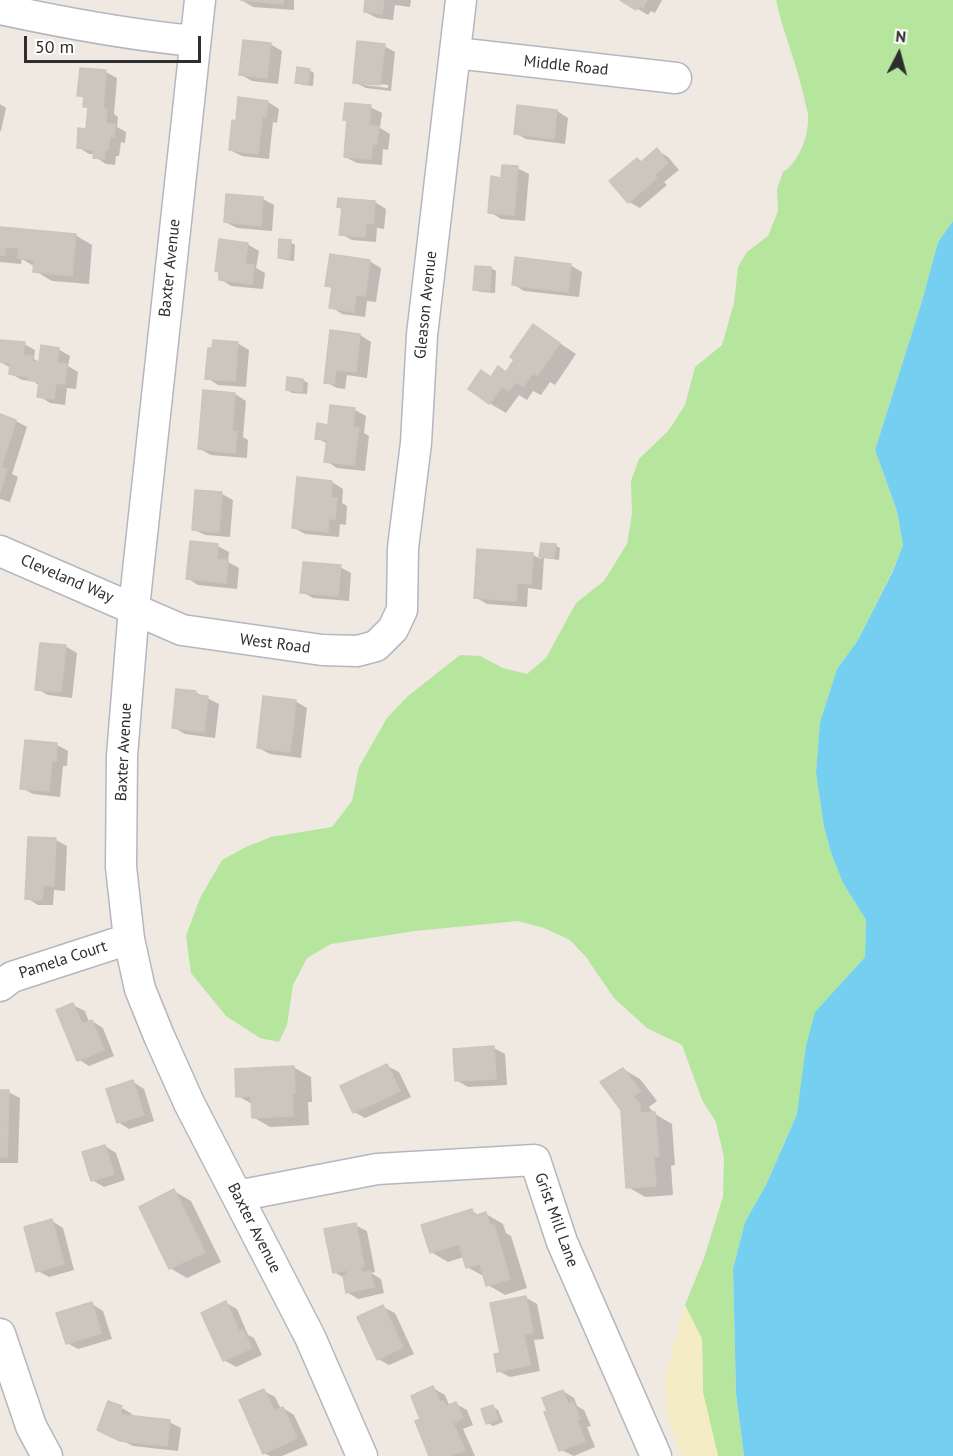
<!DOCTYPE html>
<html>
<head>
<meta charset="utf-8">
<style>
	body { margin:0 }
	#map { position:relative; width:953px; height:1456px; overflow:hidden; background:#efe9e1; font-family:"PT Sans",sans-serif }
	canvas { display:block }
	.north { position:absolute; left:869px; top:24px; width:60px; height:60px; -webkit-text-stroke:4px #fff; paint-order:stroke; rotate:6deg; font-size:16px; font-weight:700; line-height:24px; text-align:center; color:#2e2e2e }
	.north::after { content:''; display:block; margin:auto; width:21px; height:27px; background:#2e2e2e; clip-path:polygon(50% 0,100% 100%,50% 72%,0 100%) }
	.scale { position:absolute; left:24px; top:36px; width:177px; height:27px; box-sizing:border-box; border:3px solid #2e2e2e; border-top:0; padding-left:8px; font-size:18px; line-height:21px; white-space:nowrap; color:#2e2e2e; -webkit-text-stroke:4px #fff; paint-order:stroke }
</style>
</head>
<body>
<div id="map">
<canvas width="953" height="1456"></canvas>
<div class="north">N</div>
<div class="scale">50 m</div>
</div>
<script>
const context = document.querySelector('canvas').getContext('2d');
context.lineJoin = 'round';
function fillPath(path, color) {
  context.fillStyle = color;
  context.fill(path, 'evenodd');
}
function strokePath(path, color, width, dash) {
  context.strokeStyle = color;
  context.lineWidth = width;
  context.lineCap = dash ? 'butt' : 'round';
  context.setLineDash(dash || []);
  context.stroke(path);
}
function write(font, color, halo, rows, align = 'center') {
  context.font = font + ' "PT Sans",sans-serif';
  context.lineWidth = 5;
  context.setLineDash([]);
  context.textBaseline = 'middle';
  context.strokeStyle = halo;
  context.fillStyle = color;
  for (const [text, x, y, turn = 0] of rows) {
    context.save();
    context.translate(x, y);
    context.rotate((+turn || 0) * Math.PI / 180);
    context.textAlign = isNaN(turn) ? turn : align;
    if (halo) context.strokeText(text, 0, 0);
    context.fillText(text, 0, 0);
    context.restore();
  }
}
fillPath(new Path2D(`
	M776 0H953V221L938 242 922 301 875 450 897 511 903 545 893 570 858 640 837 669 820 722 816 773 824 827 831 853 843 883 866 920 865 957 815 1012 797 1114 766 1185 745 1222 733 1269 736 1394 744 1456H718L703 1393 702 1339 685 1305 704 1258 723 1197 724 1158 716 1122 702 1100 682 1045 647 1028 614 998 586 957 570 940 544 928 518 921 415 931 331 944 307 958 293 985 287 1025 279 1042 260 1038 226 1016 191 973 186 936 200 898 222 860 246 847 271 837 332 827 352 801 359 767 387 718 408 696 460 655 480 656 503 668 527 674 546 658 576 603 604 581 627 544 632 514 631 481 639 459 669 430 685 405 695 367 722 345 734 303 738 267 747 252 768 236 778 211 777 189 783 172C798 163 808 138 808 120 809 113 805 104 804 97 797 64 783 33 776 0Z`), '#b6e59e');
fillPath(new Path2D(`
	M685 1305 702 1339 703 1393 718 1456H681L668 1419 665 1377Z`), '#f3ecc5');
fillPath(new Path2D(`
	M953 221V1456H744L736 1394 733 1269 745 1222 766 1185 797 1114 806 1046 815 1012 865 957 866 920 843 883 831 853 824 827 816 773 820 722 837 669 858 640 893 571 903 545 897 511 875 450 922 301 938 242Z`), '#75cff0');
fillPath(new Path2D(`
	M241 0H294V10L253 7Z
	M367 0H411L410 7 395 5 393 20 377 18 365 12Z
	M623 0H662L655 13 651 11 648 15Z
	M270 44 282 51 278 84 252 81 241 75Z
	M384 46 395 52 391 91 366 88 354 82ZM364 82 388 85V88L364 85Z
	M81 69 106 72 117 78 114 114 118 117 117 127 126 132 125 143 121 142 119 156H116L115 165 106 164 95 157V154H89L78 147 87 131 89 108 85 106V99L79 95Z
	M309 70 314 73 313 86 302 85 297 82Z
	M268 102 279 109 277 123 273 122 269 159 242 156 230 150 237 122Z
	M0 104 6 108 1 131H0Z
	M519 106 557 111 568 118 565 144 526 139 515 133Z
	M370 107 382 113 380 128 390 134 388 150 383 149 382 165 357 163 345 157 348 121 345 119Z
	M657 150 668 157 679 170 664 182 667 185 640 208 629 202 638 160 642 162Z
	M517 168 529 174 525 221 501 219 490 212 503 179Z
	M263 199 274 205 272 231 237 228 225 222Z
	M375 202 386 209 384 229 377 228 376 242 352 240 341 234Z
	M0 229 75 235 92 245 89 284 52 281 35 271V267L22 259 21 264 0 262Z
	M290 242 295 245 294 261 285 260 280 257Z
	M247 244 259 251 256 268 265 273 263 289 231 286 220 279 221 273Z
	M369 261 381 268 376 302 367 301 365 317 342 314 331 307 333 289 327 285Z
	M570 265 582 272 579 297 524 291 513 284Z
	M476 267 491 268 496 271 495 293 480 292 475 289Z
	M534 326 576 354 555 385 550 382 541 395 533 391 527 400 519 395 506 413 489 403 492 378 507 373Z
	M360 335 371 342 367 378 347 375 345 389 337 388 326 382Z
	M237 343 249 350 246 387 218 385 207 378Z
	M24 344 35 350 34 359 40 362 58 349 70 356 68 366 78 372 76 389 67 388 65 405 50 403 39 396 40 386 33 381 22 380 11 374V368L0 362V354Z
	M303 380 308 383 307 394 292 393 287 390Z
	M235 394 246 401 243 437 248 440 247 458 211 455 200 449Z
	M355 410 366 416 364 433 369 436 365 471 337 468 326 461 328 444 317 438 329 426Z
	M0 416 16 421 27 427 12 474 18 477 10 502 0 499Z
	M332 482 343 489 342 503 347 506 346 525 340 524 339 537 305 534 294 528Z
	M197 491 222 494 233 500 230 537 205 535 193 529Z
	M542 544 555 545 560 548 559 560 544 558 542 590 528 588 527 607 487 604 475 597 533 555 541 559Z
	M218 546 229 552 228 562 239 568 237 589 198 585 187 578Z
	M340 567 351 573 349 601 313 598 302 592Z
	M65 646 77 653 72 698 48 695 37 689Z
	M195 692 219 704 215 738 185 734 173 727Z
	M295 701 307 708 301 758 270 754 259 748Z
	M27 742 57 745 68 751 67 766H63L60 797 33 794 22 788Z
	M56 840 67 846 65 891 54 890 53 905H38L27 898Z
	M73 1005 85 1011 89 1022 92 1021 103 1028 114 1056 89 1066 78 1059Z
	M494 1048 505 1054 507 1085 468 1087 456 1080Z
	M387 1066 399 1072 411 1097 365 1118 354 1112Z
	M293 1067 311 1077 312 1102H308L309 1125 270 1127 253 1117 252 1104 238 1096Z
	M623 1069 640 1079 657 1101 649 1107 655 1114 672 1124 675 1165 671 1166 673 1195 645 1197 628 1187Z
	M133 1082 144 1089 154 1121 129 1129 118 1122Z
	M0 1091 8 1092 20 1098 18 1163H0Z
	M105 1146 116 1153 125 1180 104 1187 92 1180Z
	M174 1191 191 1201 221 1262 187 1278 170 1268Z
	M472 1211 480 1216 486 1214 503 1224 506 1233 511 1236 527 1288 505 1295 488 1285 485 1277 467 1267 464 1257 448 1262 431 1252Z
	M52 1221 63 1228 74 1270 49 1277 38 1271Z
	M355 1225 367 1231 375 1272 371 1273 381 1279 384 1293 358 1299 347 1292 344 1278 334 1272Z
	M525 1297 537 1304 544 1339 534 1340 540 1371 510 1377 498 1371 502 1354Z
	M226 1303 237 1309 248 1335 254 1338 262 1355 236 1367 224 1360 203 1313Z
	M92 1304 103 1311 112 1339 78 1349 67 1343Z
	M383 1307 395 1313 414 1354 389 1365 378 1359Z
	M433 1388 445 1395 449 1405 456 1404 467 1410 473 1425 463 1429 475 1456H431Z
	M264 1391 275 1397 281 1409 283 1408 294 1415 308 1445 282 1456H270L264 1453Z
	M563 1391 574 1398 577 1406 584 1410 591 1426 587 1427 595 1447 574 1456 561 1450Z
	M493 1407 498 1410 503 1422 493 1426 488 1423Z
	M122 1408 132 1414 131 1418 169 1422 181 1428 178 1451 133 1446 111 1435Z`), '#0003');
const building = new Path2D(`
	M240 0H283V4Z
	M365 0H384L382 14 364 12Z
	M620 0H647L643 8 639 5 636 10Z
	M243 40 271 43 267 78 239 75Z
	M357 41 385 44 380 85 353 83Z
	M297 67 310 69 308 84 295 83Z
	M80 68 106 70 103 108 107 109 106 124H115L114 137H110L108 150H105L104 159 93 158 94 150 77 148 78 128 86 129 88 107H83L84 96H77Z
	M238 97 268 101 266 117H262L258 154 229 150 232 120 236 121Z
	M345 103 371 105 369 125 379 126 377 144H372L371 159 344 157 347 120H343Z
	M517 105 557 110 554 139 514 134Z
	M657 148 668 163 654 175 657 178 628 203 609 181 637 158 641 162Z
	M502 165 518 166 514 215 488 213 491 176 501 178Z
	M226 194 263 197 261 226 224 222Z
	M338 198 375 201 373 224 366 223 365 237 339 235 342 208 337 207Z
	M0 227 76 234 72 276 33 272 34 260 18 258 19 248 5 247V255H0Z
	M219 239 248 243 245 264 254 265 252 284 219 280V272L215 271Z
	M279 239 291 240 289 259 278 258Z
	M330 254 370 260 365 296 356 295 354 312 329 308 332 287 325 286Z
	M515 257 571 264 568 292 512 285Z
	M475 266 491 267 490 291 473 290Z
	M533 324 560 343 537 376 533 373 523 387 516 382 509 391 502 386 489 404 468 389 481 370 491 377 498 366 506 372 514 360 510 357Z
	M330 330 360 334 356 372 336 370 334 384 324 383Z
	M0 340 25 342 23 355 33 356 32 361 39 362 41 345 59 348 57 363 67 364 65 384 56 383 54 399 37 397 39 382 28 380V377L9 374 10 363 0 362Z
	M213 340 238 342 235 381 205 379 208 348H212Z
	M287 377 303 379 302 392 286 390Z
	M203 390 235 393 232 432H237L235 453 198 449Z
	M330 405 355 408 353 427 359 428 354 465 324 462 327 440 315 439 317 423 328 425Z
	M0 414 16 420 1 468 7 469 0 492Z
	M297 477 332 481 331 498H337L335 519H329L328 532 292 528Z
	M195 490 222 492 219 532 192 530Z
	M190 541 218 544 217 559 228 560 226 583 186 579Z
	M541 543 556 544 554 558 539 557Z
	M477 549 533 553 531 584 517 583 516 601 474 598Z
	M303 562 341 565 338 596 300 593Z
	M40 643 66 645 61 692 35 690Z
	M176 689 196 691 195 695 208 696 204 732 172 728Z
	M263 696 296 700 290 752 257 748Z
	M25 740 57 743 56 761 52 760 49 791 20 789Z
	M28 837 56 838 54 886 43 885 42 900 25 899Z
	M73 1003 82 1024 92 1020 104 1050 77 1061 56 1010Z
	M494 1046 496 1079 455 1081 453 1049Z
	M387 1064 400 1091 353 1113 340 1086Z
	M294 1066 295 1093H292L293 1116 252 1118 251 1096 236 1097 235 1069Z
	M623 1068 640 1091 633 1096 640 1105V1113L655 1112 659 1156 654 1157 656 1186 626 1188 621 1110 600 1082Z
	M133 1080 144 1115 117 1123 106 1089Z
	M0 1090H9L7 1157H0Z
	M105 1145 114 1174 91 1181 82 1152Z
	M174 1189 205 1252 169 1269 139 1207Z
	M472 1209 474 1216 486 1212 490 1225 494 1224 510 1279 486 1286 480 1264 466 1268 459 1244 430 1253 421 1225Z
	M52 1219 64 1264 36 1272 24 1227Z
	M356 1223 364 1266 361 1267 362 1273 370 1271 374 1287 346 1293 343 1276 348 1275 347 1270 333 1273 324 1229Z
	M526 1296 533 1333 524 1334 530 1365 497 1372 494 1354 500 1353 490 1303Z
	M226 1301 239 1331 243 1330 252 1348 223 1361 201 1313Z
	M92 1302 101 1333 66 1344 56 1313Z
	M383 1305 403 1347 377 1360 357 1317Z
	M433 1386 440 1402 443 1401 446 1406 456 1402 463 1418 453 1423 465 1450 450 1456H429L415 1421 420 1419 411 1396Z
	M264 1389 274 1411 283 1407 297 1438 263 1454 239 1400Z
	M563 1390 568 1404 573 1402 580 1419 577 1420 585 1441 559 1451 544 1412 547 1411 542 1398Z
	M108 1401 122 1406 119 1413 126 1415 170 1420 167 1446 120 1441 97 1430Z
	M493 1405 498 1419 486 1424 481 1409Z`);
fillPath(building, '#cbc7bf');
strokePath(building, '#cbc5ba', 1.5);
const minor = new Path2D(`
	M200 0 134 608 122 756 121 867 129 939 140 989 159 1036 189 1103 310 1337 362 1456
	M0 9C65 23 129 35 195 41
	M456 53 676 78
	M0 551 182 630 322 650 357 651 376 646 393 629 402 610 403 548 416 443 422 335 461 0
	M0 986 12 977 129 939
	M237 1196 377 1169 535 1160 562 1242 656 1456
	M0 1334 31 1426 47 1456`);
strokePath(minor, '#b4b7c1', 33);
strokePath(minor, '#fff', 30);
write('16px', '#2e2e2e', '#fff', [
	["Middle Road",566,66,6],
	["Baxter Avenue",170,268,-84],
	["Gleason Avenue",426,305,-84],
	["Cleveland Way",67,579,23],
	["West Road",275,644,7],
	["Baxter Avenue",124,752,-87],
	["Pamela Court",63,960,-18],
	["Grist Mill Lane",556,1220,70],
	["Baxter Avenue",254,1228,63]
]);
</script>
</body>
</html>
